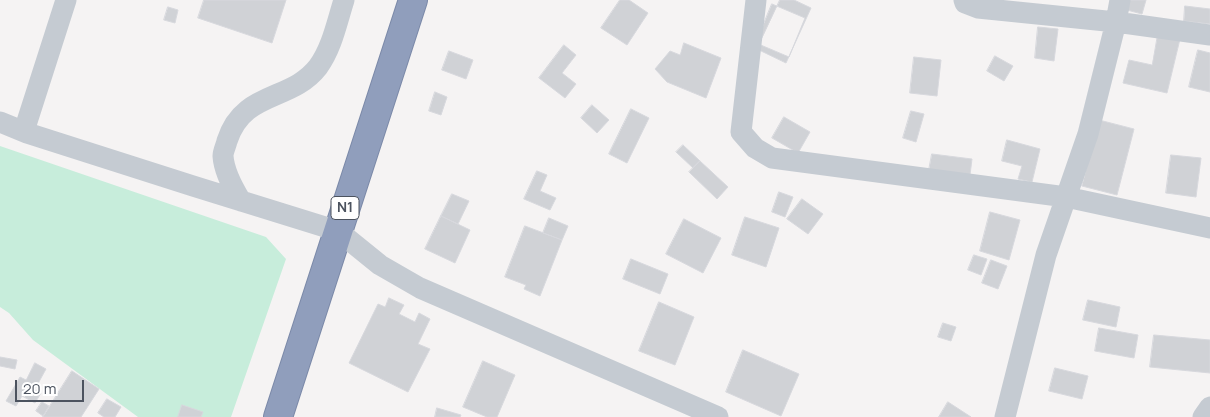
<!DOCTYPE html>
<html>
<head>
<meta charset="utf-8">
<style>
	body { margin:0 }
	#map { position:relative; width:1210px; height:417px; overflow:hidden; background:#f5f3f3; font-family:Manrope,sans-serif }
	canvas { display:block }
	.scale { position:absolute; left:15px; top:380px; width:69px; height:22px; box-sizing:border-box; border:2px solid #4c535f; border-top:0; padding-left:6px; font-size:15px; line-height:18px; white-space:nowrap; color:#4c535f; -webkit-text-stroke:4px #fff; paint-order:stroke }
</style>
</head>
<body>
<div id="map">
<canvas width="1210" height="417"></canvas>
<div class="scale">20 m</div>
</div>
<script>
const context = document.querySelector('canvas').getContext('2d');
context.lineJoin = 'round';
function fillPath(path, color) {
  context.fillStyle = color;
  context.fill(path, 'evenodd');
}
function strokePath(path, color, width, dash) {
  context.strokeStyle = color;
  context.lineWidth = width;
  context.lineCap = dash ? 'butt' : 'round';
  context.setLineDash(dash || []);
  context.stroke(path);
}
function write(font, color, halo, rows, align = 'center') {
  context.font = font + ' Manrope,sans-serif';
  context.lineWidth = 4.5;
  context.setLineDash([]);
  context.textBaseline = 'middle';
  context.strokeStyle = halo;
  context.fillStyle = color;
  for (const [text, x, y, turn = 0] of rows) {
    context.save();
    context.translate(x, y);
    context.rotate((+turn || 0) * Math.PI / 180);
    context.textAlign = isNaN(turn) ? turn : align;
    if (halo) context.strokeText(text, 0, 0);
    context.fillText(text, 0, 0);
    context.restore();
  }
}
fillPath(new Path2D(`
	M0 146 266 237 286 259 231 417H138L33 340 9 313 0 307Z`), '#c7eddb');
const building = new Path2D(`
	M204 0H286L272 43 198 18Z
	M620 0H629L648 13 627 45 601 28Z
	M780 0H794L811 8 786 63 757 49Z
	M1129 0H1146L1142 14 1127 10Z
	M772 4 805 18 789 57 756 43Z
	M1185 6 1210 9V24L1184 21Z
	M168 7 178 10 175 23 164 20Z
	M1038 27 1058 29 1054 61 1035 58Z
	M1158 34 1180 39 1167 93 1123 83 1129 60 1152 65Z
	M684 43 721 58 706 98 667 82 655 69 670 51 680 55Z
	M564 45 576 55 562 73 576 84 565 98 539 78Z
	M1198 50 1210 53V92L1189 87Z
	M449 51 473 60 466 79 442 70Z
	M995 56 1013 66 1004 81 987 71Z
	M914 57 941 60 937 96 910 93Z
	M435 92 447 97 441 115 429 111Z
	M592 105 609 120 597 133 581 118Z
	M631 109 649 118 627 163 609 154Z
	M911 111 924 114 916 142 903 138Z
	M784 117 810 132 798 153 772 138Z
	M1099 120 1134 129 1117 195 1082 186Z
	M1007 140 1040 149 1032 182 1018 179 1022 166 1002 161Z
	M683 145 700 161 693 168 676 152Z
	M932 154 972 159 970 175 929 170Z
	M1171 155 1201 158 1196 197 1166 193Z
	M700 161 728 187 717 199 689 172Z
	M537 171 547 175 540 191 556 198 550 210 524 199Z
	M779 192 793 197 785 217 772 212Z
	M452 194 469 201 458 224 441 216Z
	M802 199 823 214 808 234 787 219Z
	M990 212 1020 220 1009 260 980 251Z
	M441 216 470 230 455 263 425 249Z
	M745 217 779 228 766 267 732 255Z
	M549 218 568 226 562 240 543 233Z
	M684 219 721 238 703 273 666 254Z
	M525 226 562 240 540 296 524 289 526 285 505 277Z
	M974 255 987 259 981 275 968 270Z
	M631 259 668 274 660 294 623 279Z
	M991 260 1007 266 998 289 982 283Z
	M389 298 404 305 399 314 415 322 419 313 430 319 418 344 430 349 408 392 349 363 378 304 385 307Z
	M1088 300 1120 307 1116 327 1083 320Z
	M659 302 694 317 675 365 639 351Z
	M943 323 956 327 951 341 938 337Z
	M1099 328 1138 335 1134 358 1095 351Z
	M1154 335 1210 340V373L1150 367Z
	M743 350 799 374 781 416 726 392Z
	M0 357 17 360 15 369 0 366Z
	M483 361 515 375 497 417H487L463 407Z
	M35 363 46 369 35 389 41 393 35 403 22 396 16 406 6 401 20 377 26 380Z
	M1055 368 1088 376 1082 399 1049 391Z
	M72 371 99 389 81 417H43Z
	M107 399 121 407 115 417H104L98 413Z
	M42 402 49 406 43 416 36 411Z
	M948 402 971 417H939Z
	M182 405 203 412 201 417H178Z
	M437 408 461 415 460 417H435Z`);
fillPath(building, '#d0d2d6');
strokePath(building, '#d7d8dd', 1);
const highway = new Path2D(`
	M278 417 413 0`);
strokePath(highway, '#7b89a8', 30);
strokePath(new Path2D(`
	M756 0 741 132 755 148 772 158 1066 197 1210 228
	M964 0 965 3 978 8 1116 22 1210 35
	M0 122 27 133 193 186 338 231 380 265 420 288 718 417
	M24 131 66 0
	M241 201C233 188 224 172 223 156 223 151 226 146 227 141 243 90 291 102 318 67 332 48 337 22 344 0
	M1005 417 1046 255 1088 134 1116 22 1120 0
	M1203 417 1210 407`), '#c5cbd2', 21);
strokePath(highway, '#909ebc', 28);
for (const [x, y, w] of [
	[345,208,28]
]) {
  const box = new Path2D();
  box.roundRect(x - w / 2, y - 11.5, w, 23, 4);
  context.fillStyle = '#fff';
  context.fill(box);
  strokePath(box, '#4c535f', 1);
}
write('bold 14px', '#4c535f', null, [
	["N1",345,208]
]);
</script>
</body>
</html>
